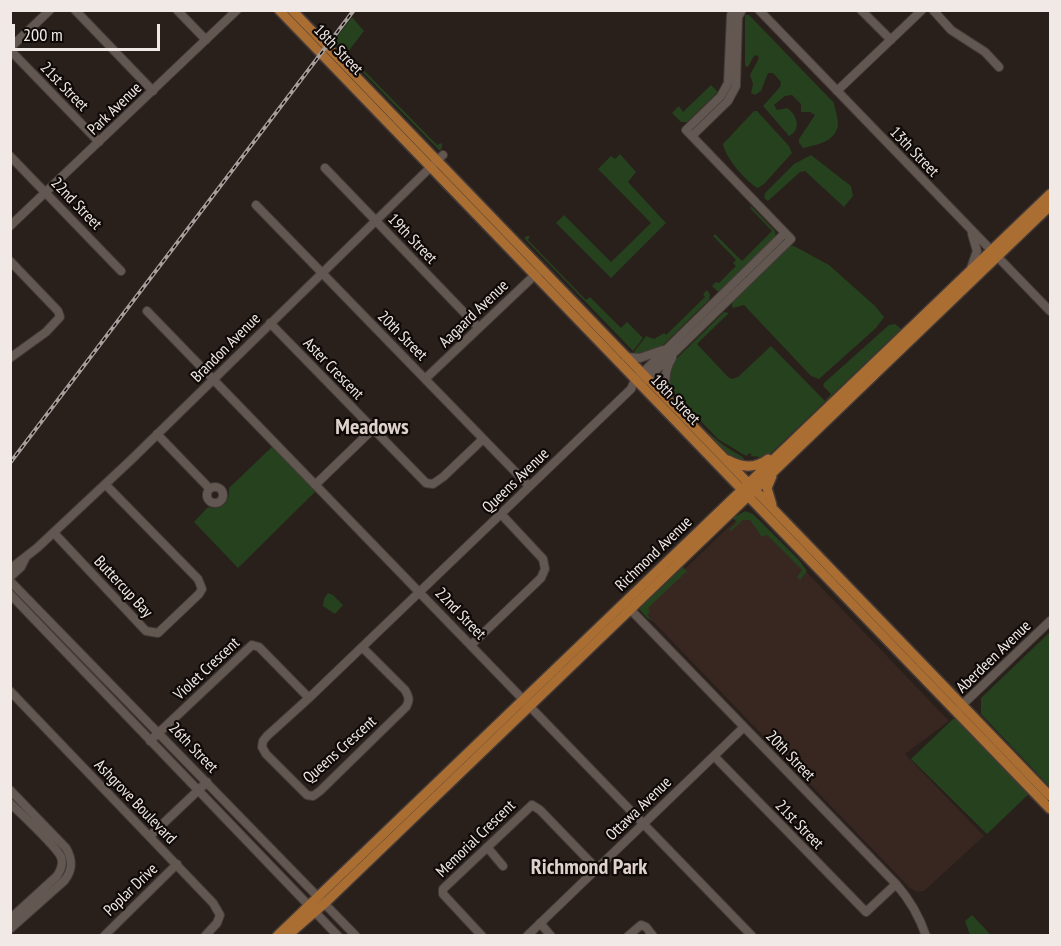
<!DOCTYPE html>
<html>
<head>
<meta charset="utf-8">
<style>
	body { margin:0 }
	#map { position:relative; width:1061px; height:946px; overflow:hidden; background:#291f1b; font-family:"PT Sans Narrow",sans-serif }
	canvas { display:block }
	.frame { position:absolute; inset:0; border:12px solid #f0e9e6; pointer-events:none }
	.scale { position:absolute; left:12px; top:24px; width:148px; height:27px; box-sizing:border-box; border:3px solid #f0e9e6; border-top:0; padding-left:8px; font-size:18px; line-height:21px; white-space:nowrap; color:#f0e9e6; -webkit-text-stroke:4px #0f0a08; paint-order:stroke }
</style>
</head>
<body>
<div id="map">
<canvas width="1061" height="946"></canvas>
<div class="frame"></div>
<div class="scale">200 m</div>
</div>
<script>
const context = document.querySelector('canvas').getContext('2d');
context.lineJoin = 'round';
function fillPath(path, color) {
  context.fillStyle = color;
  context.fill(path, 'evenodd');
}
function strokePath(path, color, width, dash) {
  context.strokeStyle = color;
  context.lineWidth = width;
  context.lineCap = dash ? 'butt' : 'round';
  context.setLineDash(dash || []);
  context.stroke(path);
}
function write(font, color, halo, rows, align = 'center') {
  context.font = font + ' "PT Sans Narrow",sans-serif';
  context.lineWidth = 4.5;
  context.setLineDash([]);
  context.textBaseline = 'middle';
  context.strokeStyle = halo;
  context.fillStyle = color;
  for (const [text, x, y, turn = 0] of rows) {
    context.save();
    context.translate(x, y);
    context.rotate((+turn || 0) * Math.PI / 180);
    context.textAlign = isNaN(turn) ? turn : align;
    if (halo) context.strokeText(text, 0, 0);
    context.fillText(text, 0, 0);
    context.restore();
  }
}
fillPath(new Path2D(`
	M742 514 752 515 949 721 905 754 984 836 924 891 917 892 910 888 642 610Z`), '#372720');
fillPath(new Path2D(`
	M745 15H749L752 18 834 103C835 110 838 117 838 123 838 141 817 145 803 148L799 143V139L815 115 810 112H801V104L792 95 785 96 774 105 777 110 787 108C797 114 802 130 789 136L763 106 780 87 781 82 773 73H768L761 91 755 95 751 93 753 84 750 75 759 58 757 55 754 56 748 67 745 66Z
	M352 17 364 31 347 53 437 145 442 143V147L440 151 333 42Z
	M711 85 718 92 687 122H681L672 113 679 106 683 112Z
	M754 111H757L789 146 792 153 764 184 758 188C746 182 725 157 723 144Z
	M620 154 636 172 628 182 666 223 611 278 556 223 564 215 611 262 651 223 598 169 611 156 615 159Z
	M811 155 851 186 853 196 844 207 805 171 800 172 768 201 764 198 765 193 794 164Z
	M751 206 775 231 776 238 721 291H717L712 286 716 282 719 283 736 266 733 263 736 260 713 236 715 234 742 261 772 231 750 208Z
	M527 236H530L528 240 586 300 590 297 621 328 627 322 643 338 633 351 524 238Z
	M788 245 794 246 829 265 875 306 884 317 876 328 819 379 811 376 744 305 733 308 732 306 733 299Z
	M707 290 710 294 709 300 662 346 654 351 637 356 634 352 646 336 654 339 664 333 666 335 705 297 703 294Z
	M724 312 729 313 697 344 728 377 732 379 738 377 771 346 825 401 831 394 823 386 824 383 889 325 895 324 901 329 769 455 761 457 749 456 752 455 750 453 746 456 718 439 668 387 671 364Z
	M669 391C690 416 714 442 743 457L746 464 725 454 671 398Z
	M275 444 318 489 238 568 194 522 208 507C222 512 230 501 229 488Z
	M745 511 753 514 799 560 807 571 800 580 797 577 802 570 767 535 762 537 750 520H743L731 531 729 530 737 522 733 518Z
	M683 567 689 574 686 572 648 608 650 612 647 615 653 621 647 618 639 609Z
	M328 593 333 595 343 605 335 614 323 606 324 599Z
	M1050 632V787L981 714V698Z
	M953 719H957L1033 790 987 834 911 759Z
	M972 915 989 933 991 935H970L965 921Z`), '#26411e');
const minor = new Path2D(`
	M75 10 153 91
	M177 10 206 40
	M759 10 1050 311
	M861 10 891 40
	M933 10 951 30 985 52 999 67
	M10 48 50 10
	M10 50 99 142
	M837 91 922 10
	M692 136 728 101 736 86 738 17 742 10
	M10 156 121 271
	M325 168 479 328
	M256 205 529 486
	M10 226 237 10
	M10 261 58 311 60 317 46 332 10 358
	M971 268 977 251 972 234
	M147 311 752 936
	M270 323 426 483 433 484 443 477 483 439
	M626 357 640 358 663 350
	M425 379 538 272
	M645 381 791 239 686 130 721 96 728 83 731 15 733 10
	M670 401C663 387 664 371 672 358
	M157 434 209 488
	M315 485 373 429
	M207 495a8 8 0 1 1 16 0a8 8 0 1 1-16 0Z
	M54 533 146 631 158 633 199 594 202 589 198 579 105 484
	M10 569 37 548 132 459 443 155
	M10 577 21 567 25 559
	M10 581 356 936
	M10 594 338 936
	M627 606 896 884C910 900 919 915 926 936
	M471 645 541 578 545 569 543 559 501 514
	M362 647 405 690C409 697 410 700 406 707L320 791 313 796 307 795 266 754 262 747 263 741 267 736 309 698 631 389 635 380 785 233
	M10 691 213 903 220 915 217 923 205 936
	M959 708 1050 621
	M150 741 252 645 259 647 309 698
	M714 756 866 912 896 884
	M10 790 66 848C73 860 73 870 64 881L10 929
	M10 803C21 814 56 846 61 857 64 864 61 870 57 876L10 919
	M150 836 207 782
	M487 847 503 866
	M540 923 551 936
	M104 936 177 864
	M482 936 443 894V889L532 805 540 810 597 869
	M527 936 744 727
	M628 936 641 925 646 927 653 936`);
const major = new Path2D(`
	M279 10 1050 809
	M292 10 1050 796
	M728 460C742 468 755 469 768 459
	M772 476 767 488 772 505
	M277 936 1050 194
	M287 936 325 903 1050 206`);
strokePath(minor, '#433a37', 10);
strokePath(major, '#433a37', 12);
strokePath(minor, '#635752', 8);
strokePath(major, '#aa6e33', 9);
const rail = new Path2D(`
	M10 463 354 10`);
strokePath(rail, '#a69e9b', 4);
strokePath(rail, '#0f0a08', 1.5, [4.5]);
write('16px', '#f0e9e6', '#0f0a08', [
	["18th Street",338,50,46],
	["21st Street",64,87,46],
	["Park Avenue",115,109,-44],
	["13th Street",914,152,46],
	["22nd Street",76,204,46],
	["19th Street",412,239,46],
	["Aagaard Avenue",474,314,-44],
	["20th Street",402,336,45],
	["Brandon Avenue",226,348,-45],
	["Aster Crescent",333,369,46],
	["18th Street",675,400,46],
	["Queens Avenue",516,481,-44],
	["Richmond Avenue",654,554,-44],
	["Buttercup Bay",123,587,47],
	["22nd Street",460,614,46],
	["Aberdeen Avenue",994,657,-44],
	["Violet Crescent",207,669,-43],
	["26th Street",193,748,46],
	["Queens Crescent",340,750,-42],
	["20th Street",790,756,46],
	["Ashgrove Boulevard",135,802,46],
	["Ottawa Avenue",639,809,-44],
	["21st Street",799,825,46],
	["Memorial Crescent",476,839,-44],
	["Poplar Drive",131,890,-44]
]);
write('bold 22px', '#dfd2cc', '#0f0a08', [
	["Meadows",372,428],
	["Richmond Park",589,868]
]);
</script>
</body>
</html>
